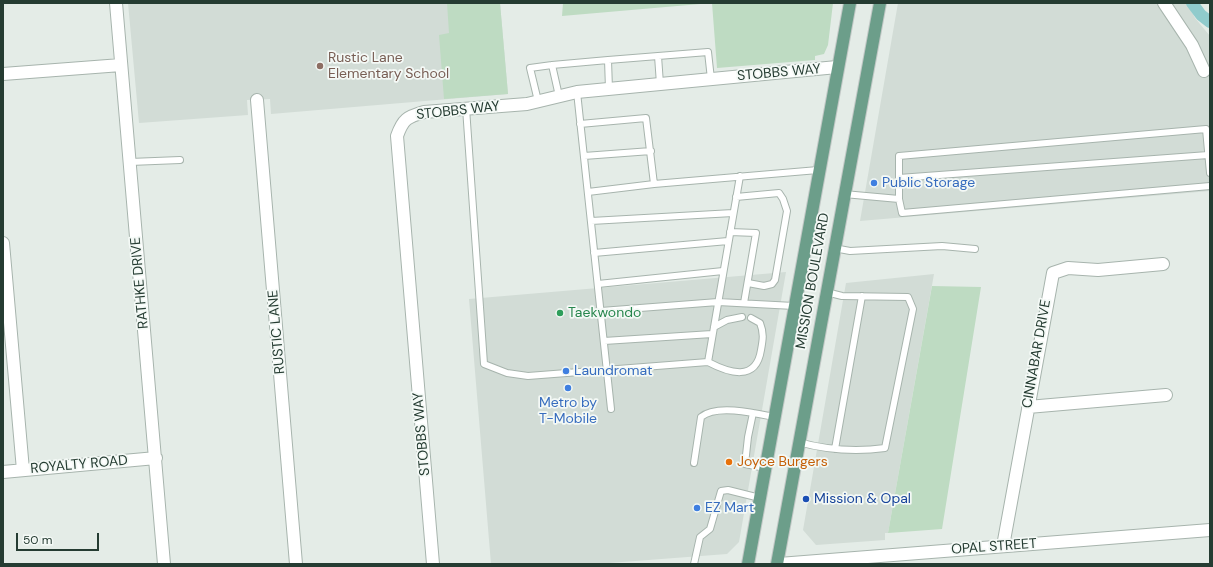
<!DOCTYPE html>
<html>
<head>
<meta charset="utf-8">
<style>
	body { margin:0 }
	#map { position:relative; width:1213px; height:567px; overflow:hidden; background:#e4ece7; font-family:"DM Sans",sans-serif }
	canvas { display:block }
	.frame { position:absolute; inset:0; border:4px solid #253c32; pointer-events:none }
	.scale { position:absolute; left:16px; top:533px; width:83px; height:18px; box-sizing:border-box; border:2px solid #253c32; border-top:0; padding-left:5px; font-size:12px; line-height:14px; white-space:nowrap; color:#253c32; -webkit-text-stroke:3px #f4f9f6; paint-order:stroke }
</style>
</head>
<body>
<div id="map">
<canvas width="1213" height="567"></canvas>
<div class="frame"></div>
<div class="scale">50 m</div>
</div>
<script>
const context = document.querySelector('canvas').getContext('2d');
context.lineJoin = 'round';
function fillPath(path, color) {
  context.fillStyle = color;
  context.fill(path, 'evenodd');
}
function strokePath(path, color, width, dash) {
  context.strokeStyle = color;
  context.lineWidth = width;
  context.lineCap = dash ? 'butt' : 'round';
  context.setLineDash(dash || []);
  context.stroke(path);
}
function write(font, color, halo, rows, align = 'center') {
  context.font = font + ' "DM Sans",sans-serif';
  context.lineWidth = 3.5;
  context.setLineDash([]);
  context.textBaseline = 'middle';
  context.strokeStyle = halo;
  context.fillStyle = color;
  for (const [text, x, y, turn = 0] of rows) {
    context.save();
    context.translate(x, y);
    context.rotate((+turn || 0) * Math.PI / 180);
    context.textAlign = isNaN(turn) ? turn : align;
    if (halo) context.strokeText(text, 0, 0);
    context.fillText(text, 0, 0);
    context.restore();
  }
}
fillPath(new Path2D(`
	M128 3H500L508 94 271 114 270 99 247 100 248 115 139 123Z
	M898 3H1187L1195 18 1210 36V191L860 221Z
	M786 272 739 542 727 554 596 564H491L469 299Z
	M934 274 888 533H885V540L816 545 803 530 846 283Z`), '#d2dcd6');
fillPath(new Path2D(`
	M447 3H500L508 94 444 99 439 35 449 33Z
	M563 3H833L828 45 824 54 815 56V60L717 68 712 3 562 16Z
	M932 286 981 287 942 529 888 533Z`), '#bedbc2');
strokePath(new Path2D(`
	M1192 3 1201 15 1210 22`), '#90cbcc', 12);
const service = new Path2D(`
	M660 84 658 56 708 52 711 79
	M609 89 608 60 658 56
	M577 92 611 409
	M559 96 552 65 608 60
	M538 101 530 68 552 65
	M466 108 484 364 507 373 528 376 708 362 740 176
	M580 124 646 118 654 184 588 192
	M584 156 651 151
	M130 162 180 160
	M1210 173 1206 129 899 156V199L902 213 1210 186
	M899 178 1208 155
	M654 184 818 170
	M844 194 899 199
	M736 197 779 193 783 199 787 211 775 280 772 284 764 286 748 283
	M591 221 733 213
	M730 232 756 233 744 303
	M834 248 850 251 942 246 975 249
	M594 253 728 241
	M598 284 723 271
	M601 311 718 302 794 306
	M714 327 727 320 742 317
	M604 341 712 334
	M708 362C729 373 756 382 761 350 763 339 764 333 760 323L751 318
	M753 413 748 437 745 464 765 468
	M798 442C827 450 856 452 885 448L913 309 908 297 842 296 826 292
	M835 449 862 296
	M694 463 701 417C716 404 755 413 774 417
	M694 564 700 537 710 529 721 491 728 490 760 498`);
const minor = new Path2D(`
	M116 3 164 564
	M1164 3 1192 45 1204 71
	M3 74 121 65
	M257 100 296 564
	M3 243 23 470
	M1028 407 1166 395
	M3 472 156 458
	M1003 546 1053 273 1068 268 1098 270 1163 264
	M433 564 397 136C403 119 407 117 424 112L527 104 577 92 837 67
	M779 564 1210 530`);
const primary = new Path2D(`
	M748 564 850 3
	M777 564 880 3`);
strokePath(service, '#a7b4ad', 8);
strokePath(minor, '#a7b4ad', 14);
strokePath(primary, '#c2c8c6', 14);
strokePath(service, '#fff', 6);
strokePath(minor, '#fff', 12);
strokePath(primary, '#6c9e8a', 12);
for (const [x, y, r, color] of [
	[320,66,4,"#8d6e63"],
	[874,183,4,"#3f7fe0"],
	[560,313,4,"#2e9e5b"],
	[566,371,4,"#3f7fe0"],
	[568,388,4,"#3f7fe0"],
	[729,462,4,"#e8710a"],
	[806,499,4,"#1a4fb4"],
	[697,508,4,"#3f7fe0"]
]) {
  const dot = new Path2D();
  dot.arc(x, y, r, 0, 2 * Math.PI);
  context.fillStyle = color;
  context.fill(dot);
  strokePath(dot, '#f4f9f6', 1.5);
}
write('14px', '#785e54', '#f4f9f6', [
	["Rustic Lane",328,58],
	["Elementary School",328,74]
], 'left');
write('14px', '#253c32', '#f4f9f6', [
	["STOBBS WAY",779,73,-5],
	["STOBBS WAY",458,111,-6],
	["MISSION BOULEVARD",813,281,-80],
	["RATHKE DRIVE",140,283,-95],
	["RUSTIC LANE",277,332,-95],
	["CINNABAR DRIVE",1037,354,-80],
	["STOBBS WAY",422,434,-95],
	["ROYALTY ROAD",79,465,-5],
	["OPAL STREET",994,547,-4]
]);
write('14px', '#366cbe', '#f4f9f6', [
	["Public Storage",882,183],
	["Laundromat",574,371],
	["Metro by",568,403,"center"],
	["T-Mobile",568,419,"center"],
	["EZ Mart",705,508]
], 'left');
write('14px', '#27864d', '#f4f9f6', [
	["Taekwondo",568,313]
], 'left');
write('14px', '#c56008', '#f4f9f6', [
	["Joyce Burgers",737,462]
], 'left');
write('14px', '#164399', '#f4f9f6', [
	["Mission & Opal",814,499]
], 'left');
</script>
</body>
</html>
